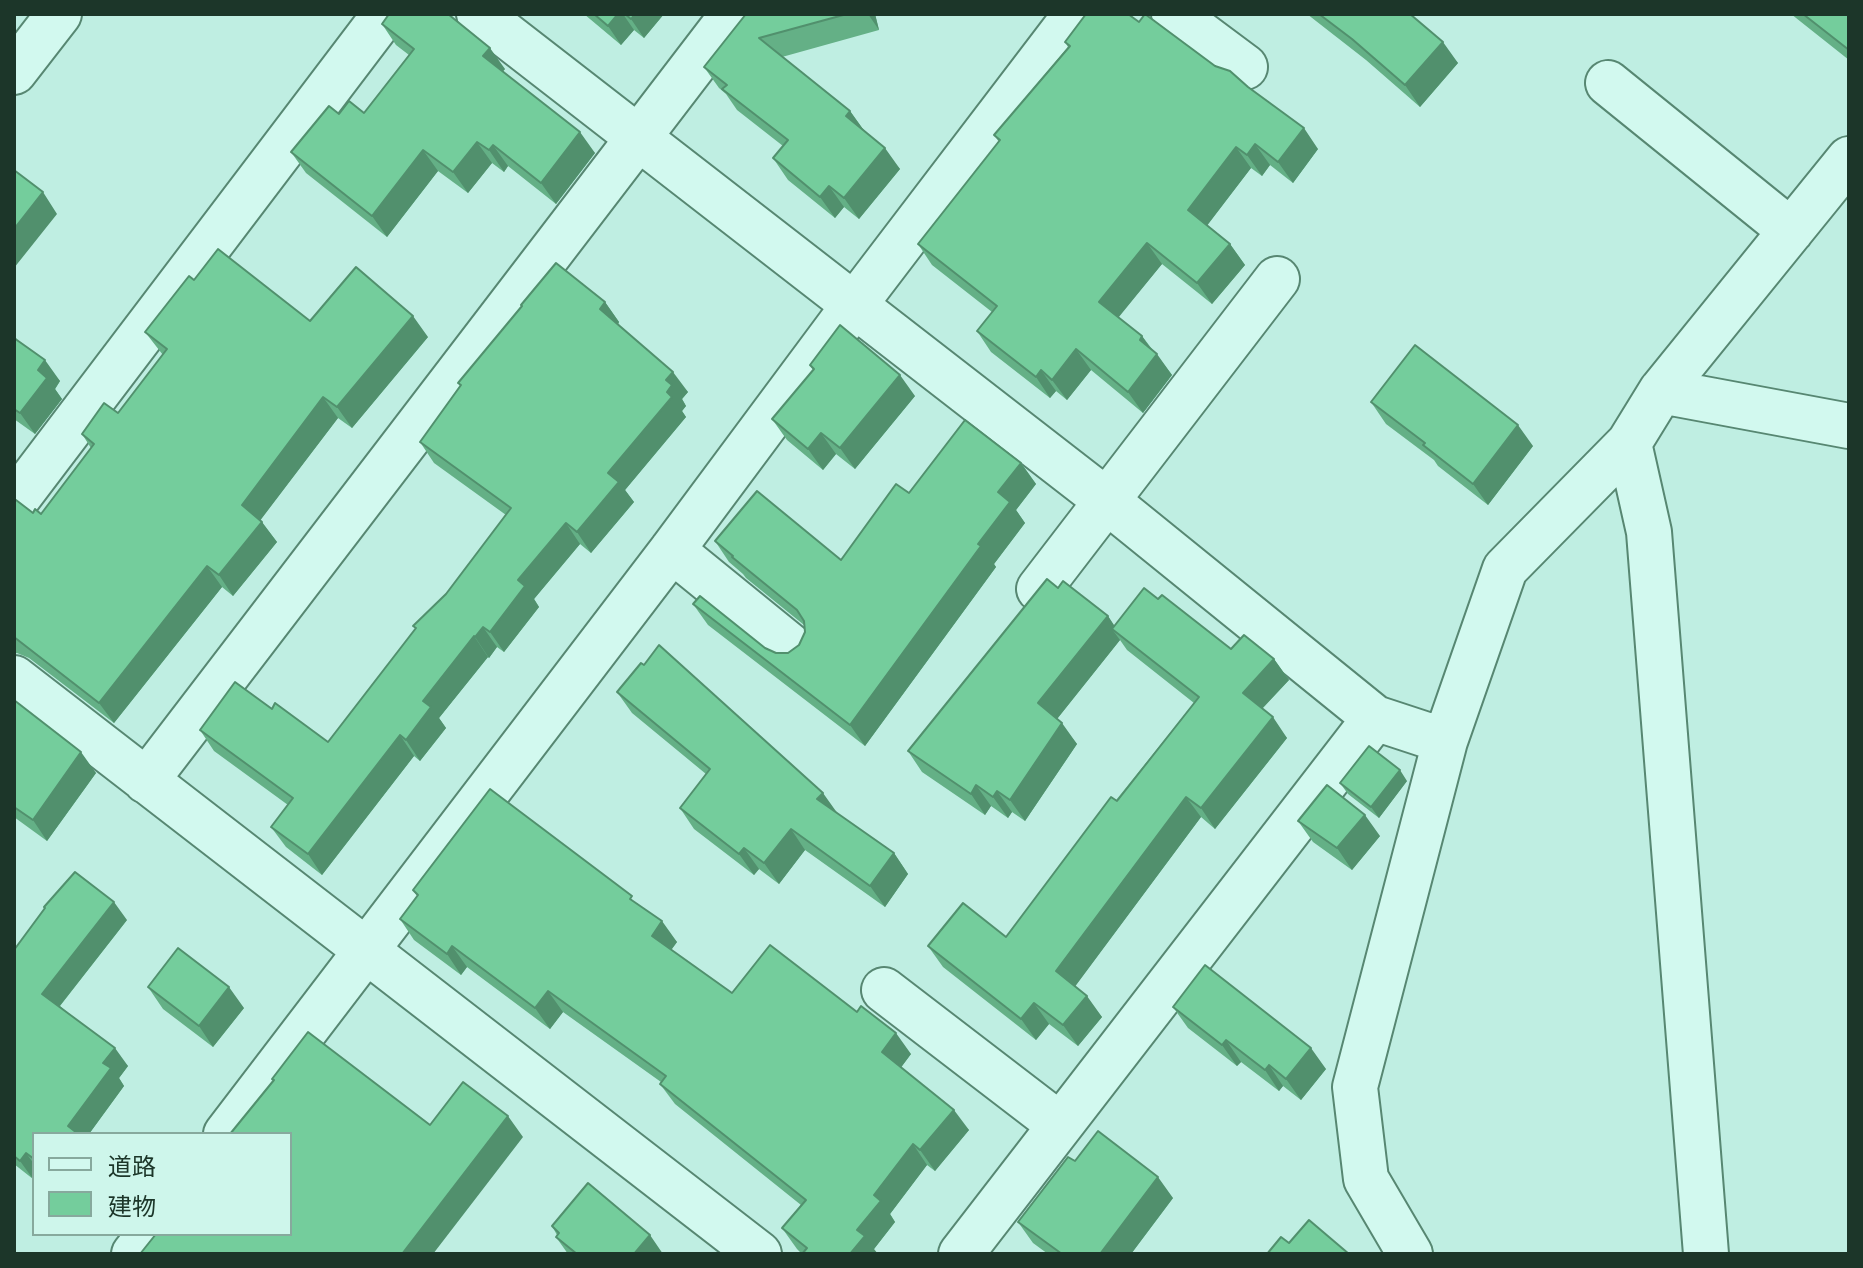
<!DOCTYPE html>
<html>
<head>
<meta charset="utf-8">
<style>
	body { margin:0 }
	#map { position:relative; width:1863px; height:1268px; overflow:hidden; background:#bfeee2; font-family:Bitter,"Noto Sans JP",serif }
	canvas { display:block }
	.frame { position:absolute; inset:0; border:16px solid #1c3629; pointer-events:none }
	.legend { position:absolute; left:32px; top:1132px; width:260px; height:104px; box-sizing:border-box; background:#cef6eb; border:2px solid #87a99d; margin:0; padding:10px 14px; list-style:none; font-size:24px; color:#1c3629 }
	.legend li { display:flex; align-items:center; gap:16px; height:40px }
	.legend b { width:40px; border:2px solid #87a99d }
</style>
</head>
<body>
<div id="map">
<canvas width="1863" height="1268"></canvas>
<div class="frame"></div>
<ul class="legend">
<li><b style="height:10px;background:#d2f9ef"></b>道路</li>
<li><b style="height:22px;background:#74cd9c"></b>建物</li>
</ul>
</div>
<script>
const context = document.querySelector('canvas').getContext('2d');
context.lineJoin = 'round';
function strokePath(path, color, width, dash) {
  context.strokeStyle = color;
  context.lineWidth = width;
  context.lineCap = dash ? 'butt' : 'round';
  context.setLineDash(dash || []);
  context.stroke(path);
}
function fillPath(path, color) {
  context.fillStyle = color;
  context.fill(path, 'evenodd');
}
const minor = new Path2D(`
	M479 14 1107 501 1375 718 1445 741
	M1174 14 1245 67
	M14 72 59 14
	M1608 83 1791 231
	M1661 391 1849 426
	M1629 443 1649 532 1706 1254
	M14 503 385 14
	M672 550 795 650
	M1039 589 1277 279
	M14 678 759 1254
	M146 781 733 14
	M884 990 1060 1125
	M226 1134 672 550 855 304 1076 14
	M134 1254 150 1234
	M961 1254 1375 718
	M1410 1254 1366 1179 1355 1087 1445 741 1505 569 1629 443 1661 391 1849 159`);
strokePath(minor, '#578772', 48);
strokePath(minor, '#d2f9ef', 44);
fillPath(new Path2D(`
	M584 14H664L644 38 634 30 621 45Z
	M746 14H875L879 30 782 57 850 111 863 129 900 169 859 219 844 207 835 218 788 180 773 158 783 146 737 110 726 94 719 88 704 67Z
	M1307 14H1410L1458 63 1420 107 1366 60Z
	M1791 14H1849V60Z
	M382 24 505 69 503 71 595 153 556 204 508 166 504 172 492 163 468 193 438 171 387 237 306 173 291 152 339 114 364 113 409 55 396 45Z
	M1065 42 1318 149 1293 183 1270 165 1262 176 1251 168 1207 225 1230 244 1245 265 1212 304 1162 264 1118 317 1142 336 1172 375 1143 413 1091 370 1067 400 1056 391 1050 398 991 352 977 331 992 312 932 265 918 244 999 142 994 135 1068 47Z
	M194 280 310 321 428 337 352 428 338 418 260 520 277 542 233 596 222 587 114 723 29 658 17 653 14 654V501L33 513 41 514 91 448 82 434 118 413 163 355 145 332Z
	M605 302 619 322 618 325 688 392 682 399 686 406 682 411 686 417 625 490 634 502 591 553 580 544 534 599 539 607 504 652 497 647 489 658 488 657 439 718 446 728 420 761 414 756 322 875 286 847 271 827 288 805 214 751 200 730 272 709 328 742 446 594 506 515 434 463 420 442 460 386 458 383Z
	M14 335 18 341 60 381 55 389 62 399 35 434 14 419Z
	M810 365 915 396 855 469 836 454 823 470 787 440 772 419 813 370Z
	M1371 402 1533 446 1488 505 1438 466 1434 460 1386 424Z
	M1021 463 1036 484 1016 510 1025 523 994 564 996 567 865 746 708 625 693 604 765 648 776 653H788L799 645 805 632 804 625 746 578 743 574 729 562 715 541 841 560 909 493Z
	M1058 588 1108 616 1114 626 1158 599 1231 649 1274 659 1289 680 1262 709 1287 738 1215 829 1201 817 1075 986 1102 1017 1078 1046 1049 1024 1036 1040 943 967 928 946 1006 937 1194 703 1127 650 1120 640 1057 719 1077 744 1025 821 1012 812 1008 818 991 806 985 815 922 772 908 751Z
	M617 692 838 814 894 853 908 874 885 907 805 850 779 884 759 869 754 875 694 829 680 808 706 774 632 713Z
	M14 700 96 773 47 841 14 817Z
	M1407 781 1379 818 1348 794 1340 783Z
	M1298 821 1380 836 1352 870 1313 842Z
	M413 890 637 903 677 942 671 950 732 993 911 1054 901 1067 969 1130 935 1171 927 1165 890 1214 895 1222 874 1249 802 1254 797 1249 782 1228 801 1205 675 1104 660 1084 661 1082 563 1012 550 1029 467 967 461 975 414 940 400 919 417 896Z
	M127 920 60 1006 128 1066 119 1078 124 1086 89 1134H34L33 1179 14 1164V950Z
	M148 987 244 1008 213 1047 163 1009Z
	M1173 1007 1326 1069 1301 1100 1283 1086 1279 1091 1241 1062 1237 1066 1188 1028Z
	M1075 1161 1173 1198 1131 1254H1048L1033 1243 1018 1222Z
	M552 1226 663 1254H568L556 1237 557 1235Z`), '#64b086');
fillPath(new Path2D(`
	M618 14H623L634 30 621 45 608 26Z
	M635 14H664L644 38 631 19Z
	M868 14H875L879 30Z
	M1443 42 1458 63 1420 107 1405 85Z
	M490 48 505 69 498 77 483 56Z
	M850 111 865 132 846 116Z
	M1304 128 1318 149 1293 183 1278 162Z
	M580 132 595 153 556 204 541 183Z
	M477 142 492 163 468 193 453 172Z
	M1255 144 1270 165 1262 176 1247 155Z
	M493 145 508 166 504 172 489 150Z
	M1236 147 1251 168 1203 231 1188 210Z
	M885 148 900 169 859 219 844 198Z
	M423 150 438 171 387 237 372 216Z
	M829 186 844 207 835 218 820 197Z
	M43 192 57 214 14 268V229Z
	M1147 243 1162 264 1114 323 1099 302Z
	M1230 244 1245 265 1212 304 1197 283Z
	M605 302 619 322 614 330 600 309Z
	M413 316 428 337 352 428 337 407Z
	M1142 336 1156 356 1157 354 1172 375 1143 413 1128 392 1140 340Z
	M1076 349 1091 370 1067 400 1052 380Z
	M45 360 60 381 55 389 62 399 35 434 20 413 38 370Z
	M1041 370 1056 391 1050 398 1036 377Z
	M673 372 688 392 682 399 686 406 682 411 686 417 625 490 634 502 591 553 577 532 608 473 667 392 666 380Z
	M900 375 915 396 855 469 840 448Z
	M323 397 338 418 256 526 242 505Z
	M1518 425 1533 446 1488 505 1473 484Z
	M821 433 836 454 823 470 808 449Z
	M1021 463 1036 484 1016 510 1025 523 994 564 996 567 865 746 850 725 998 492Z
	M262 522 277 542 233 596 219 575Z
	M566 523 580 544 534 599 539 607 504 652 490 632 518 580Z
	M207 566 222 587 114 723 99 703Z
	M1108 616 1122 637 1112 629 1120 640 1053 724 1038 703Z
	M483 627 497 647 489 658 475 637Z
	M474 636 488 657 439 718 446 728 420 761 406 740 423 701Z
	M1274 659 1289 680 1257 714 1243 693Z
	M1273 717 1287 738 1215 829 1201 808Z
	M1062 723 1077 744 1025 821 1010 800Z
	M400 735 414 756 322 875 308 854Z
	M81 752 96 773 47 841 33 820Z
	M1400 770 1407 781 1379 818 1371 807Z
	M976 785 991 806 985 815 971 794Z
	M997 791 1012 812 1008 818 993 797Z
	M823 793 838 814 817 799Z
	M1186 797 1201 817 1071 992 1056 971Z
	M1365 815 1380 836 1352 870 1337 848Z
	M791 829 805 850 779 884 764 863Z
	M744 848 759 869 754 875 739 854Z
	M894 853 908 874 885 907 870 886Z
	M114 902 127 920 55 1012 42 994Z
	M662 921 677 942 666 957 652 936Z
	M452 946 467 967 461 975 447 954Z
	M229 987 244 1008 213 1047 199 1026Z
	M548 991 563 1012 550 1029 535 1008Z
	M1087 996 1102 1017 1078 1046 1063 1025Z
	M1034 1003 1049 1024 1036 1040 1021 1019Z
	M896 1033 911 1054 897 1073 882 1052Z
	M1226 1040 1241 1062 1237 1066 1222 1045Z
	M115 1048 128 1066 119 1078 124 1086 89 1134H74L68 1126 103 1063Z
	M1311 1048 1326 1069 1301 1100 1286 1079Z
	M1269 1065 1283 1086 1279 1091 1265 1070Z
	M954 1110 969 1130 935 1171 920 1150Z
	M508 1116 523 1137 433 1254H402Z
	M913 1144 927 1165 890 1214 895 1222 874 1249 878 1254H850L857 1230 874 1195Z
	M26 1153 34 1164 33 1179 20 1161Z
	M1158 1177 1173 1198 1131 1254H1100Z
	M650 1235 663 1254H634Z`), '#51906d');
const building = new Path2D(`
	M389 14H448L490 48 483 56 580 132 541 183 493 145 489 150 477 142 453 172 423 150 372 216 291 152 329 106 339 114 349 101 364 113 414 49 382 24Z
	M594 14H618L608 26Z
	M625 14H635L631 19Z
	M746 14H847L759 38 850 111 846 116 885 148 844 198 829 186 820 197 773 158 788 140 722 89 727 85 704 67Z
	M1086 14H1128L1139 22 1145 14 1215 66 1230 71 1248 87 1304 128 1278 162 1255 144 1247 155 1236 147 1188 210 1230 244 1197 283 1147 243 1099 302 1142 336 1140 340 1157 354 1128 392 1076 349 1052 380 1041 370 1036 377 977 331 997 306 918 244 1000 140 994 135 1070 46 1065 42Z
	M1319 14H1410L1443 42 1405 85 1352 39Z
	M1803 14H1849V50Z
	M14 170 43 192 14 229Z
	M218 249 310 321 356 267 413 316 337 407 323 397 242 505 262 522 219 575 207 566 99 703 14 637V501L16 500 33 513 35 509 41 514 94 444 82 434 104 403 118 413 167 349 145 332 189 276 194 280Z
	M556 263 605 302 600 309 673 372 666 380 672 385 667 392 672 397 608 473 619 482 577 532 566 523 518 580 525 586 490 632 483 627 475 637 474 636 423 701 431 707 406 740 400 735 308 854 271 827 293 798 200 730 235 682 272 709 275 703 328 742 416 628 413 626 446 594 511 508 420 442 461 385 458 383 522 306 521 305Z
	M840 325 900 375 840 448 821 433 808 449 772 419 814 369 810 365Z
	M14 338 45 360 38 370 47 378 20 413 14 409Z
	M1415 345 1518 425 1473 484 1423 445 1425 443 1371 402Z
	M965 420 1021 463 998 492 1010 502 978 544 981 546 850 725 693 604 700 596 765 648 776 653H788L799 645 805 632 804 621 797 610 732 557 733 556 715 541 757 491 841 560 896 484 909 493Z
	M1047 579 1058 588 1063 581 1108 616 1038 703 1062 723 1010 800 997 791 993 797 976 785 971 794 908 751Z
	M1144 588 1158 599 1162 595 1231 649 1244 635 1274 659 1243 693 1273 717 1201 808 1186 797 1056 971 1087 996 1063 1025 1034 1003 1021 1019 928 946 963 903 1006 937 1111 797 1117 801 1199 697 1112 629Z
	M659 645 823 793 817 799 894 853 870 886 791 829 764 863 744 848 739 854 680 808 710 769 617 692 641 663 644 665Z
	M14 700 81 752 33 820 14 807Z
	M1369 746 1400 770 1371 807 1340 783Z
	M1327 785 1365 815 1337 848 1298 821Z
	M490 789 632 896 630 899 662 921 652 936 732 993 770 945 857 1012 861 1006 896 1033 882 1052 954 1110 920 1150 913 1144 874 1195 881 1201 857 1230 865 1236 850 1254H802L807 1248 782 1228 806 1200 660 1084 666 1076 548 991 535 1008 452 946 447 954 400 919 418 895 413 890Z
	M75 872 114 902 42 994 115 1048 103 1063 111 1068 68 1126 77 1133 76 1134H34V1159L26 1153 20 1161 14 1156V950L45 908 44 907Z
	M178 948 229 987 199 1026 148 987Z
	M1205 965 1311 1048 1286 1079 1269 1065 1265 1070 1226 1040 1222 1045 1173 1007Z
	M308 1032 430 1125 463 1082 508 1116 402 1254H303L301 1253 300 1254H140L156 1234H290V1134H230L274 1080 272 1079Z
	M1098 1131 1158 1177 1100 1254H1062L1018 1222 1068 1157 1075 1161Z
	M588 1183 650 1235 634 1254H577L556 1237 559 1233 552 1226Z
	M1309 1220 1349 1254H1267L1281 1237 1289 1243Z`);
fillPath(building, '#74cd9c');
strokePath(building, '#51906d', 2);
</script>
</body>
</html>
